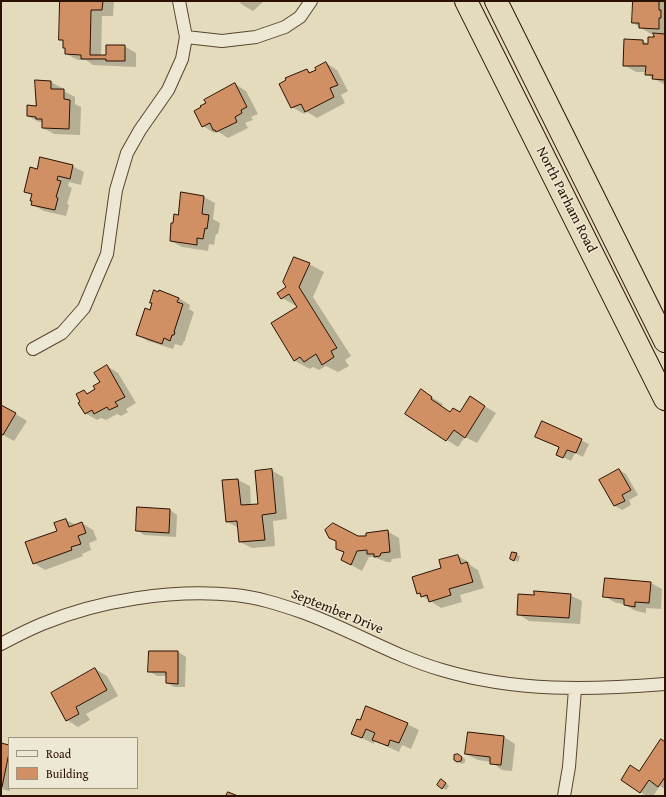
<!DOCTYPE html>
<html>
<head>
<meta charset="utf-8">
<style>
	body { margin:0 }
	#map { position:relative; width:666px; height:797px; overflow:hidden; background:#e3dbbc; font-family:"Gentium Book Plus",serif }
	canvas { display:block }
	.frame { position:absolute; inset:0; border:2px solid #2b1101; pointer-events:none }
	.legend { position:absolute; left:8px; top:737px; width:130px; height:52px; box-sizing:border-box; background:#ede8d3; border:1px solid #9f927f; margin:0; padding:5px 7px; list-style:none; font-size:12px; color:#2b1101 }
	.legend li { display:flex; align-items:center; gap:8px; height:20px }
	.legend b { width:20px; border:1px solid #9f927f }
</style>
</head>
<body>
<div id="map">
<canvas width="666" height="797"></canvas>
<div class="frame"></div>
<ul class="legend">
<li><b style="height:5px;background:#ede8d3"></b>Road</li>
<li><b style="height:11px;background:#d19064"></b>Building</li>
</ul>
</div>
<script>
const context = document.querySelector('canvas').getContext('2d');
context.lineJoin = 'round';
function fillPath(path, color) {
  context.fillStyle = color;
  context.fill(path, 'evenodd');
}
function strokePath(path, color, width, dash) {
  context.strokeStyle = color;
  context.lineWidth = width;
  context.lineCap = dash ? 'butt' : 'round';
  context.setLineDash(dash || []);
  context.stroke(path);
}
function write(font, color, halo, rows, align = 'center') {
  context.font = font + ' "Gentium Book Plus",serif';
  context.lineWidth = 3;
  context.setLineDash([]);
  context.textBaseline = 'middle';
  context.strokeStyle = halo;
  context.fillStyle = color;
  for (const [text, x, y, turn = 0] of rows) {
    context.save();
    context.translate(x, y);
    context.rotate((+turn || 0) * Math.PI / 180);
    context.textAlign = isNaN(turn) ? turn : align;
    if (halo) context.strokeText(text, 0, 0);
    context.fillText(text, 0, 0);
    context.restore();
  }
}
fillPath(new Path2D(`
	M61 1H114L113 16H102L101 56H107L124 46 136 53V67L93 65 86 60H78L66 54V49L64 48V42L60 39Z
	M239 1H264L253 11 241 4Z
	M634 1H665V85L646 74V72H636L624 65 625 40 643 41 649 44 655 38 654 34H651L633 23Z
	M326 63 337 70 348 91 341 95 345 103 317 118 307 112 304 114 292 107 307 70 312 73Z
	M36 81 51 82 62 88V90L75 97V104L81 107 80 135 54 134 43 128V122H39L28 116 37 107Z
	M235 84 246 91 258 114 251 117 253 120 245 123 248 128 228 138 217 131 214 133 203 126 202 108Z
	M72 166 84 172 81 185 69 182 68 186 72 188 67 204 69 205 66 216 44 211 33 205V196L26 191 38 170Z
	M182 193 204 197 215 203 213 219 220 223 218 234H216L214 245 209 244 208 251 182 247 171 241 174 225 179 216Z
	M309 264 324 272 313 297 351 356 345 360 349 366 338 372 326 366 319 370 313 367 310 369 295 361 272 323 298 307 282 298 288 288Z
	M179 298 190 305 189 309 194 312 185 339V341H184L182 346 175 344 173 349 148 341 137 334 150 311 153 304 151 302Z
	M107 366 118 373 136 403 126 409 128 412 121 416 117 414 106 420 101 418 97 420 85 413 84 391 89 394 97 390 101 382Z
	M421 391 443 404 441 407 451 413H460L481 404 496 413 477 443 465 437 458 447 406 414Z
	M1 405 27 421 14 441 1 434Z
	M542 422 589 444 583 457 575 453 571 461 557 454 560 448 536 436Z
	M271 470 283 477 287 519 273 521 275 546 252 548 240 542 239 528 227 522 223 481 238 480 250 486 251 506 259 505Z
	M619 470 626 474 638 495 629 500 631 505 622 510 615 506 601 480Z
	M138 508 170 510 177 515 176 537 144 535 137 530Z
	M66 520 76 525 82 523 93 530 97 540 89 543 91 550 82 554 83 556 45 570 34 563Z
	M387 531 399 538 401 558 392 559 391 562H387L373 557H369L362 571 342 560 344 553 337 548 358 537Z
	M513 553 520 556 518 562 514 560Z
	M458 556 469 562 470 565 478 570 484 588 460 595 462 602 441 608 418 593Z
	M606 579 651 583 662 589 661 609 646 608V613L636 611 625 605V604L616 603 604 596Z
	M570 595 582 601 580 624 529 621 518 614Z
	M150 652H178L186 657 185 687H174L167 683V676H157L149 671Z
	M95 669 107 676 118 696 86 714 90 720 78 727 67 720Z
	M358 720 407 724 419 730 411 749 402 745 399 752 375 741 374 744 352 733Z
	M504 737 515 744 512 771 502 770 491 762 478 760 466 754Z
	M665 743V789L660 786 653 796H647L640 792V772Z
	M1 744 9 746 10 791 1 789Z
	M458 755 465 759V762L462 764 458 762Z
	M445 782 449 786 446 790 438 785Z`), '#0003');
const building = new Path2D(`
	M60 1H103L102 10H91L90 55H106V45H125V61H106V59H81V55L65 54V48H63V40H59Z
	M633 1H662L659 2V10H661V18H659V29L639 28V23H632Z
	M653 33 665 34V80L652 79 653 75H645L646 66H623L624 39 643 40V44H648V37H654Z
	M326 62 338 85 330 88 334 97 305 112 301 104 291 108 279 84 286 80 285 78 307 69 309 73 316 70 315 68Z
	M35 80 51 81V89H64V99L70 100 69 129 42 128V119H36V117L27 116V105L36 106Z
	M235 83 247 107 241 110 242 113 235 117 237 122 216 132 215 130H213L210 123 202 127 194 111 201 107 200 106 206 103 204 100Z
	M40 157 73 165 70 179 58 176 57 180 61 181 56 197 58 198 55 210 31 205 32 201H30L32 194 24 192 30 167 37 169Z
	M181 192 204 196 202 214 209 215 207 229 205 228 203 239 197 238V245L170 241 171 223H173L174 214 178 215Z
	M294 257 310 263 299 287 337 348 331 351 334 357 322 365 316 354 304 362 300 357 294 361 271 323 297 307 289 294 281 299 277 293 286 287 283 282Z
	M154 290 158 292 159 290 179 298 177 302 183 304 174 332H175L174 335H172L170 341 164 338 162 344 136 335 145 308 150 310 152 303H150Z
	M107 365 125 397 115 402 118 406 109 410 107 407 94 414 92 410 85 414 78 403 80 402 76 394 84 390 87 394 95 389 93 386 100 382 94 373Z
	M421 389 432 397 431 399 450 412 453 408 460 412 470 396 485 406 465 438 454 430 446 441 405 414Z
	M1 405 16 413 3 435 1 434Z
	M542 421 582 439 576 453 567 450 563 458 556 455 559 447 535 437Z
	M272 469 276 513 262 515 265 540 239 542 237 521 226 522 222 480 238 479 241 505 258 504 255 471Z
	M619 469 631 490 622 495 625 501 614 506 599 480Z
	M137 507 170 509 169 533 136 531Z
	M66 519 69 527 82 522 86 533 78 536 81 544 71 547 72 550 33 564 25 542 57 531 54 523Z
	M333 523 358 536H366V533L388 530 390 552 381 553 380 556 374 557V554H367V550L357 551 351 565 341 560 344 552 336 549V541L329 538 325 530Z
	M512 552 517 553 514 561 510 559Z
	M458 555 461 564 467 562 473 582 449 589 451 595 429 602 427 595 421 597 420 593 417 594 412 577 441 568 439 560Z
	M605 578 651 582 649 603 635 602V607L624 605V599L603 597Z
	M534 591 571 594 569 618 517 615 518 594 534 595Z
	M149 651H178V684L166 683V672H148Z
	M95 668 107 690 76 707 79 714 66 721 51 693Z
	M366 706 408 723 399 743 390 740 388 746 372 740 375 733 366 729 362 738 351 734 357 719 360 720Z
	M468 732 504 736 501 765 490 764V757L465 754Z
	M661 739 665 742V777L658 787 649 780 640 793 621 780 630 765 639 771Z
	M1 743 9 745V753L2 787H1Z
	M458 754 462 757 461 761 457 762 454 760V755Z
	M441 779 446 783 442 789 437 785Z
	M228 792 238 796H226Z`);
fillPath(building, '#d19064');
strokePath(building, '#2b1101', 1);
const street = new Path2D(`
	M186 37 222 41 256 37 285 27 300 17 311 1
	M33 349 62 333 84 308 107 254 116 190 127 153 140 130 168 90 182 59 186 37 179 1
	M1 644C14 637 28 630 42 624 100 600 172 589 235 595 257 597 281 605 302 612 350 629 393 656 442 670 516 692 589 690 665 684
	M564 796 569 767 575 689`);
const highway = new Path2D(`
	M466 1 665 399
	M496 1 665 341`);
strokePath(street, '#594430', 14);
strokePath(highway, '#2b1101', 24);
strokePath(street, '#ede8d3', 12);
strokePath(highway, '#e3dbbc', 22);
write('14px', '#2b1101', '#ede8d3', [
	["North Parham Road",566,200,63],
	["September Drive",337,612,22]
]);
</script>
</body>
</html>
